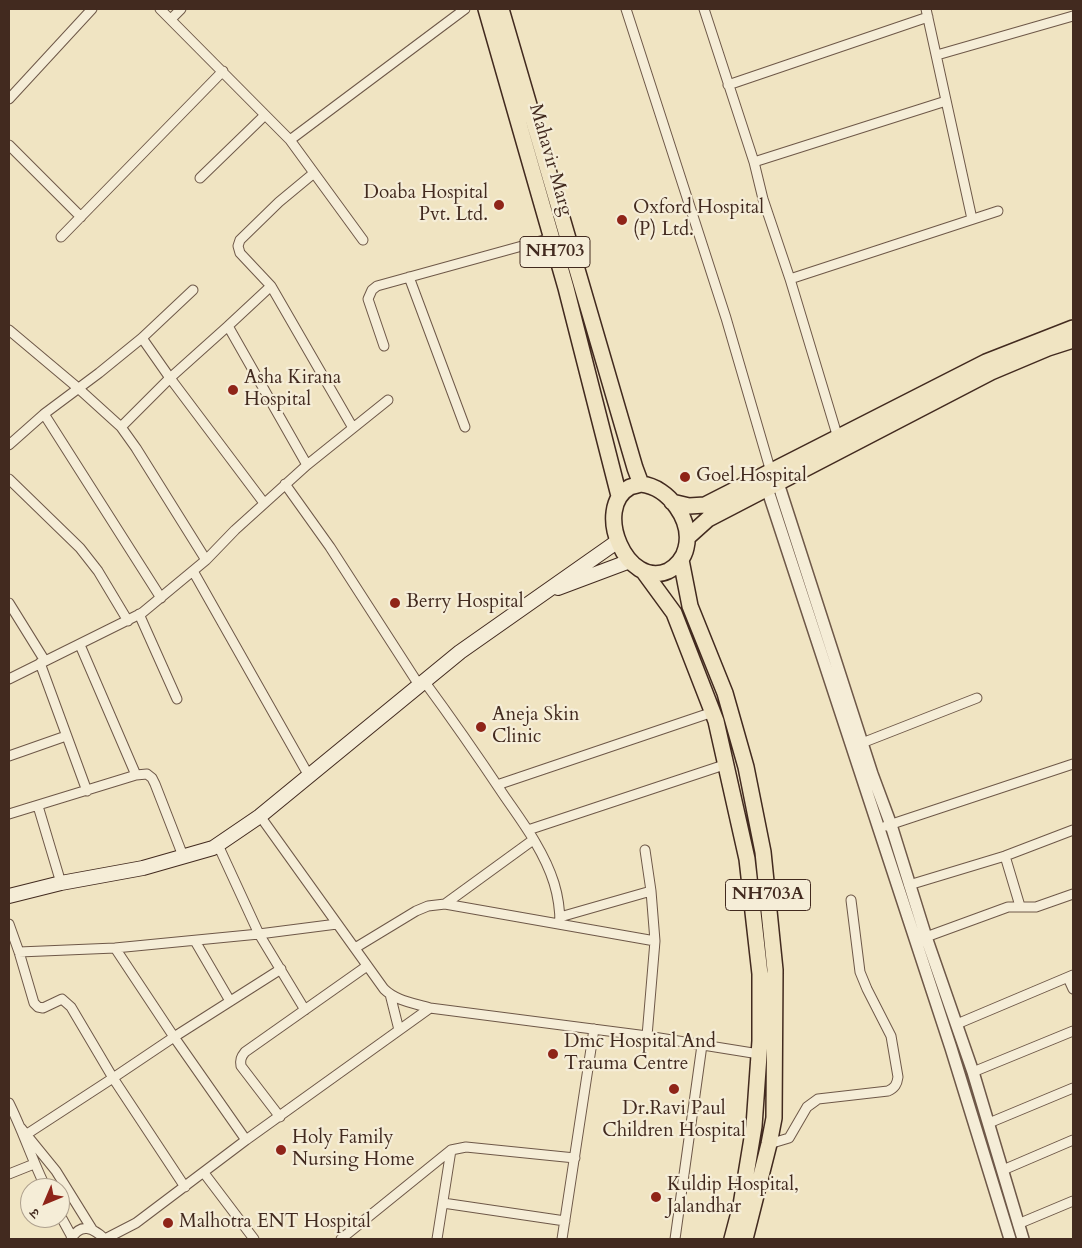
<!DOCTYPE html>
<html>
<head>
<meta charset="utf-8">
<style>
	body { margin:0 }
	#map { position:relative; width:1082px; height:1248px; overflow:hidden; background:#f0e4c2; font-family:Cardo,"Noto Serif Devanagari",serif }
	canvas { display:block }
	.frame { position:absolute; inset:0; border:10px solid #422a1f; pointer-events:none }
	.north { position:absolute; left:20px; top:1178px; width:50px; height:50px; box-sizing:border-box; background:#f5edd7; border:1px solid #ad9f8d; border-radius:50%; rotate:225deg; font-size:14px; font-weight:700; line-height:20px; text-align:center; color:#422a1f }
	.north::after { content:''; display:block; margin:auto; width:18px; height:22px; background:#8f2418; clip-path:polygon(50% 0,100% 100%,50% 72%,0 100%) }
</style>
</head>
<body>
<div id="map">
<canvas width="1082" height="1248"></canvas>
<div class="frame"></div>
<div class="north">उ</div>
</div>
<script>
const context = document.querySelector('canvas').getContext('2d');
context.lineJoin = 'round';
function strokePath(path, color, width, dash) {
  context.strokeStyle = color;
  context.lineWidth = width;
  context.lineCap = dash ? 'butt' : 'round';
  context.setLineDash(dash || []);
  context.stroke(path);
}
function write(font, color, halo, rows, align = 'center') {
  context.font = font + ' Cardo,serif';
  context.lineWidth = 4.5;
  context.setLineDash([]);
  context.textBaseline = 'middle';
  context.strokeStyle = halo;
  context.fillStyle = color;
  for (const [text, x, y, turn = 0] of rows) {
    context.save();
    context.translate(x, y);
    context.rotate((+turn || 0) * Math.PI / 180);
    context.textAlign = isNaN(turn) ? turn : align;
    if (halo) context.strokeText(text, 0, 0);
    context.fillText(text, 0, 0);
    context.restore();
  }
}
const minor = new Path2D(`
	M160 9 290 140 363 240
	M626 9 726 318 771 472
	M704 9 754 162 763 199 790 279 838 438
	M926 9 972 219
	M171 19 181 9
	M937 55 1073 16
	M728 85 928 17
	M9 99 92 9
	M290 140 465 9
	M9 145 81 217
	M754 162 946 101
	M200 178 265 115
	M61 237 223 71
	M409 277 465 427
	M790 279 998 211
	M271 286 353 428
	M9 330 78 388 121 427 136 448 206 560
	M142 338 170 378 264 503
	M384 346 368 299 372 290 377 286 551 238
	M44 414 161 598
	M121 427 170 378 228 326
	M9 445 44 414 99 373 142 338 193 290
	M307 465 228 326 271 286 240 253 238 246 240 240 279 202 314 173
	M9 479 80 548 98 571 128 621
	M285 484 330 547 419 685
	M193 571 309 776
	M9 603 45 661
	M139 614 177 699
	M80 645 136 775
	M40 663 87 791
	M9 679 142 613 206 560 235 530 307 465 388 400
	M424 681C452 719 479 758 505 797 523 823 544 851 554 883 558 896 560 910 560 924
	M862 743 977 698
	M9 756 66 736
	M497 785 713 712
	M38 806 61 883
	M9 814 136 775 147 774 152 778 155 784 183 856
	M260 816 384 989C396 1001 414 1003 430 1008L647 1036 759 1054
	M886 826 1073 764
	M528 830 727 764
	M218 845 259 934 305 1010
	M645 850 651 891 655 941 647 1036
	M1005 856 1020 906
	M909 885 1005 856 1073 830
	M445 904 533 840
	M560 917 651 891
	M9 924 19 952 34 1003 38 1007 43 1008 62 999 71 1007 113 1078 185 1187
	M926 937 1008 907H1036L1073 894
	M195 941 230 1001
	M115 948 174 1037 246 1140
	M355 948 416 911 428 906 445 904 655 941
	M19 952 115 948 259 934 337 924
	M1068 978 1073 989
	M390 994 399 1030
	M957 1024 1073 975
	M973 1072 1073 1031
	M9 1103C23 1131 32 1160 46 1188
	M280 1117 241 1066C240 1060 241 1057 245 1052L367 966
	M989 1123 1073 1088
	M21 1128 56 1171 92 1229
	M27 1134 113 1078 174 1037 281 969
	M769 1144 789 1138 807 1107 818 1099 888 1091C895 1088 897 1084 898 1077L891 1036 867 989 860 972 851 900
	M1003 1170 1073 1140
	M204 1173 254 1239
	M9 1174 34 1164
	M443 1203 565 1221
	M60 1215 72 1237
	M1018 1224 1073 1201
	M71 1239C81 1222 93 1228 105 1239
	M105 1239 136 1223 246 1140 430 1008
	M341 1239 451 1150 466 1147 575 1158
	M437 1239 451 1150
	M562 1239 594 1029
	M675 1239 702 1045`);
const tertiary = new Path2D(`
	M778 483 872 774 891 825 926 937 973 1072 1023 1239
	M767 488 951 1048 1010 1239`);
const secondary = new Path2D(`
	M558 588 630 561
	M9 896 61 883 143 868 213 848 260 816 460 652 618 541`);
const trunk = new Path2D(`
	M486 9 566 288 619 496
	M501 9 635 468 641 484
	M641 484C669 487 693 521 686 548 684 558 676 567 668 571 627 590 592 508 630 487 633 486 638 485 641 484Z
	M672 502 689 506 705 505 986 362 1073 328
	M688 537 708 519 991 372 1048 348 1073 340
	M681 560 690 606 725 693 746 767 763 852 775 970 774 1118 769 1144 745 1239
	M644 572 674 613 716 721 747 859 760 974V1041L754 1126 741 1205 732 1239`);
strokePath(minor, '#6e5848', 11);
strokePath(tertiary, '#6e5848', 14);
strokePath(secondary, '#422a1f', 16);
strokePath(trunk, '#422a1f', 18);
strokePath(minor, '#f5edd7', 9);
strokePath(tertiary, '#f5edd7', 11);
strokePath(secondary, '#f5edd7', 14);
strokePath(trunk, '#f0e4c2', 15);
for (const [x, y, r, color] of [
	[499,205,6,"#8f2418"],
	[622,220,6,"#8f2418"],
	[233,390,6,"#8f2418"],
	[685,477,6,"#8f2418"],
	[395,603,6,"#8f2418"],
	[481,727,6,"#8f2418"],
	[553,1054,6,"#8f2418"],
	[674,1089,6,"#8f2418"],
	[281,1150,6,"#8f2418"],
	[656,1197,6,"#8f2418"],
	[168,1223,6,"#8f2418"]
]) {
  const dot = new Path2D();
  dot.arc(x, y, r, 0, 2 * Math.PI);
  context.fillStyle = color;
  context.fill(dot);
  strokePath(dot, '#f5edd7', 2);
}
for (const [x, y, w] of [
	[555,252,70],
	[768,895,85]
]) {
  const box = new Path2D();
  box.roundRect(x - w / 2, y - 15.5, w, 31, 4);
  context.fillStyle = '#f5edd7';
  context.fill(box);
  strokePath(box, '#422a1f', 1);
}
write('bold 18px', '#422a1f', null, [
	["NH703",555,252],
	["NH703A",768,895]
]);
write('19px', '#422a1f', '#f5edd7', [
	["Mahavir Marg",550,160,74]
]);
write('19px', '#422a1f', '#f5edd7', [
	["Doaba Hospital",488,194,"right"],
	["Pvt. Ltd.",488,216,"right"],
	["Oxford Hospital",633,209],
	["(P) Ltd.",633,231],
	["Asha Kirana",244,379],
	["Hospital",244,401],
	["Goel Hospital",696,477],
	["Berry Hospital",406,603],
	["Aneja Skin",492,716],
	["Clinic",492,738],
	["Dmc Hospital And",564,1043],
	["Trauma Centre",564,1065],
	["Dr.Ravi Paul",674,1110,"center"],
	["Children Hospital",674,1132,"center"],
	["Holy Family",292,1139],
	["Nursing Home",292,1161],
	["Kuldip Hospital,",667,1186],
	["Jalandhar",667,1208],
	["Malhotra ENT Hospital",179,1223]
], 'left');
</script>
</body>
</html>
